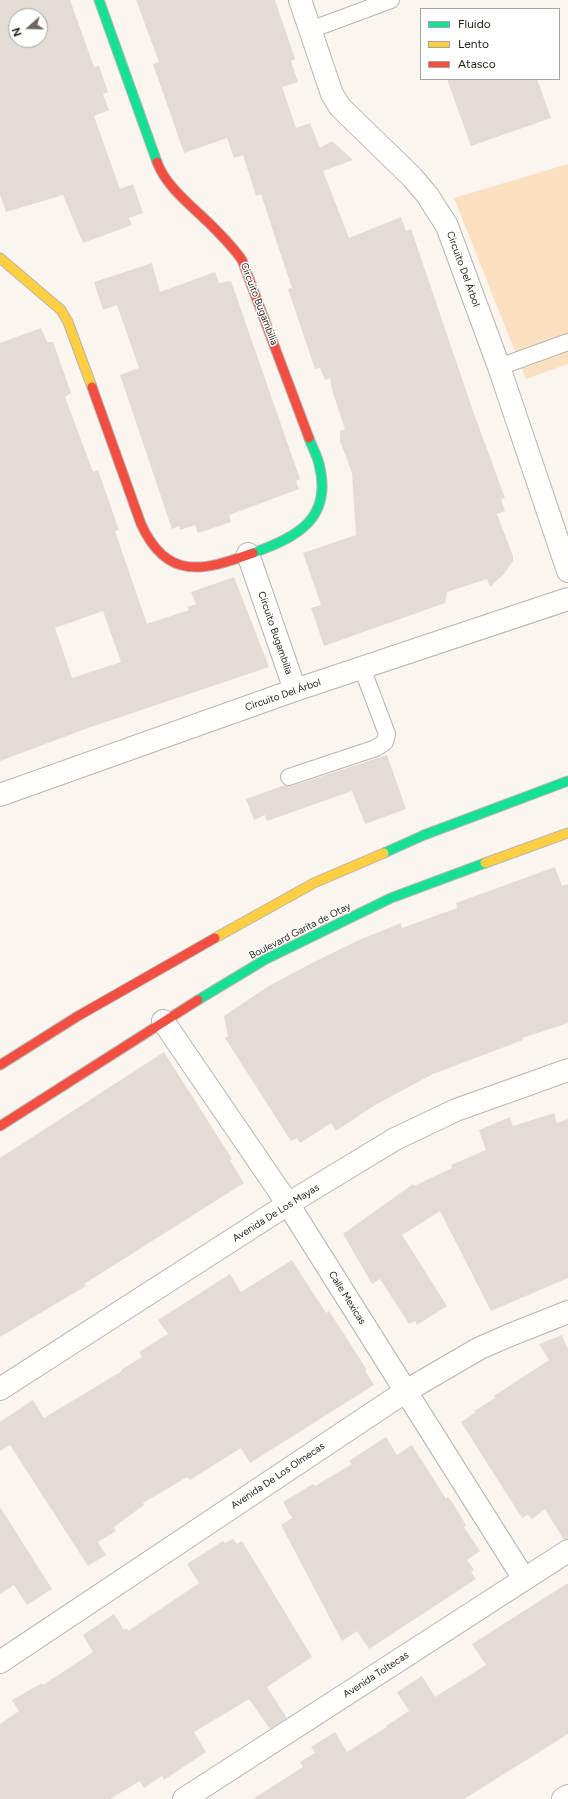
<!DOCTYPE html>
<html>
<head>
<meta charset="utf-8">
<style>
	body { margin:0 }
	#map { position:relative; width:568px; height:1799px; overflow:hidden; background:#faf5ef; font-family:Figtree,sans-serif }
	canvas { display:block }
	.legend { position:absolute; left:420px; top:8px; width:140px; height:72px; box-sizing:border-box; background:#fff; border:1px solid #a7a4a0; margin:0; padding:5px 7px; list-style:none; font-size:12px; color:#231b12 }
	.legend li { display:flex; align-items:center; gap:8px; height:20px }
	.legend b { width:20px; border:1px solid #a7a4a0 }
	.north { position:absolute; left:8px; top:8px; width:40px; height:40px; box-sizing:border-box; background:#fff; border:1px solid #a7a4a0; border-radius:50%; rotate:250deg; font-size:11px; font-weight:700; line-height:16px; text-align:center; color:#231b12 }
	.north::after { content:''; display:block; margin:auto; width:14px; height:18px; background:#6e675f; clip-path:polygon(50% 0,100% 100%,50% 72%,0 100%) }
</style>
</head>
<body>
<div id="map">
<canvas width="568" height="1799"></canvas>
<ul class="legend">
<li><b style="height:5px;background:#16e098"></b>Fluido</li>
<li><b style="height:5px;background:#ffcf43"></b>Lento</li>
<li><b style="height:5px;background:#f24e42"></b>Atasco</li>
</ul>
<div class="north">N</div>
</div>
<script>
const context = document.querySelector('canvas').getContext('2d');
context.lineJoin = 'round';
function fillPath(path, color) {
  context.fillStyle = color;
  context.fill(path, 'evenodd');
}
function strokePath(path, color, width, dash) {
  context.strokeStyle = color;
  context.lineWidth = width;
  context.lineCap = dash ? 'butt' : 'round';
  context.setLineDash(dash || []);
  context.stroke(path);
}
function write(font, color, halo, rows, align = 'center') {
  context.font = font + ' Figtree,sans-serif';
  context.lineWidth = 3;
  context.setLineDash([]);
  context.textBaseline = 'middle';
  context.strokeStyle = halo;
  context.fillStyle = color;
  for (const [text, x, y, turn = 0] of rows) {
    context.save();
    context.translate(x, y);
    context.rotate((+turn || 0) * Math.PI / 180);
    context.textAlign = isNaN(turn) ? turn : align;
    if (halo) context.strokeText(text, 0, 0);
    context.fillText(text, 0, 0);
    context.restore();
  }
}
fillPath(new Path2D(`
	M568 164V364L526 379 454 198Z`), '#fbe0c2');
fillPath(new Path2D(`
	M0 0H70L94 67 99 66 108 92 103 94 109 110 94 116 105 147 120 189 133 184 143 213 129 218 132 225 83 243 63 195 6 212 0 195ZM16 16H40V40H16Z
	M136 0H275L295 59 291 61 298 82 282 87 296 128 310 123 320 148 332 141 353 160 323 171 349 238 401 217 406 231 411 229 473 411 505 498 501 499 505 511 497 514 513 556V561L504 574 490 587 487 579 447 592 445 603 324 646 311 608 321 605 303 553 356 535 352 473 340 441V431L345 429 332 390 330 378 325 380 320 368 315 369 288 289 292 288 275 237 261 194 256 196 243 155 234 158 227 138 184 153 153 64 159 62Z
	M447 79H537L551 118 471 146Z
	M152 263 160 292 215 272 219 283 231 281 300 479 296 481 299 489 229 515 231 522 198 533 195 525 180 530 179 526 172 529 120 375 139 368 117 305 103 310 94 282Z
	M41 328 47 342H53L62 367 71 393 65 397 93 472 98 470 119 530 115 531 147 624 189 610 187 607 196 604 191 592 234 577 269 667 88 728 0 761V343ZM103 611 121 662 72 678 55 628Z
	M387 755 406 809 365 824 352 791 267 821 265 815 254 820 246 799 285 785 292 786Z
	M555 867 562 886 568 884V1023L522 1038 523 1040 433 1074 375 1105 336 1131 331 1123 300 1143 297 1138 291 1141 225 1038 228 1036 224 1016 267 987 312 963 359 940 401 923 402 928 457 908 456 903Z
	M164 1052 232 1159 230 1160 244 1183 84 1284 86 1286 0 1337V1158Z
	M554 1113 557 1123 568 1119V1278L491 1311 440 1211 402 1235 447 1306 417 1325 415 1321 409 1324 380 1279 372 1284 343 1234 413 1184 414 1186 452 1168 451 1165 486 1150 479 1130 510 1117 513 1126Z
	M292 1260 326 1313 329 1311 342 1331 367 1370 365 1371 374 1385 250 1463 241 1448 190 1480 187 1477 143 1503 144 1505 114 1527 116 1531 98 1542 106 1555 88 1566 10 1445 0 1451V1422L33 1400 44 1418 122 1371 121 1370 142 1357 139 1352 168 1334 158 1320 230 1274 241 1292Z
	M562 1335 567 1348 568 1347V1539L564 1540 545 1509 532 1519 528 1515 522 1518 461 1422 476 1412 474 1411 495 1398 494 1396 549 1360 539 1344Z
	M386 1437 397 1455 412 1445 446 1499 448 1497 452 1502 466 1525 464 1527 480 1551 467 1560 474 1570 471 1572 476 1579 369 1649 357 1631 342 1641 281 1525 292 1518 283 1502 313 1484 315 1486 352 1464 349 1461Z
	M0 1507 52 1589 27 1605 14 1585 0 1594Z
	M233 1539 237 1544 242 1541 312 1657 267 1687 287 1718 270 1729 249 1699 194 1732 206 1752 164 1780 162 1776 144 1788 140 1781 110 1799H0V1724L19 1711 12 1700 42 1683 43 1685 93 1652 83 1635 114 1614 124 1630 127 1628 128 1631 199 1583 187 1564 223 1541 225 1543Z
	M568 1583V1734L464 1799H253L303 1767 300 1762 315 1753 311 1747 335 1732 347 1752 387 1727 386 1726 409 1711 397 1692 422 1676 435 1697 486 1665 472 1644Z`), '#e3dcd5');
const lane = new Path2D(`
	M310 30 391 0
	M499 367 568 342
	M289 777 376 748 385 742 387 734 362 668`);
const street = new Path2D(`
	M300 0 332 94 340 107 412 177 428 196 447 226 499 367 568 571
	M248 554 295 690
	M0 795 295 690 568 599
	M163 1021 288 1204 524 1579
	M0 1389 288 1204 395 1139 456 1110 568 1070
	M0 1662 406 1391 480 1348 510 1335 568 1312
	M184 1799 568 1551
	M563 1799 568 1796`);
const fast = new Path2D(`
	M99 0 157 162
	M253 553C298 537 333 518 319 464 317 455 312 447 309 438
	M384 853 424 835 568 781
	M198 1000 266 959 391 898 485 863`);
const slow = new Path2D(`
	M0 258 61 310 68 322 92 387
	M485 863 568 833
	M215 938 314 883 384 853`);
const jam = new Path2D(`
	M157 162C166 187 192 206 211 225 222 236 233 247 242 260L309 438
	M92 387 141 524C167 581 203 571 253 553
	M0 1065 78 1016 215 938
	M0 1126 198 1000`);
strokePath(lane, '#bab4ae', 18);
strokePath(street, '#bab4ae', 24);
strokePath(fast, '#bab4ae', 11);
strokePath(slow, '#bab4ae', 11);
strokePath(jam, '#bab4ae', 11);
strokePath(lane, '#fefefd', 16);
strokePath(street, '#fefefd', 22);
strokePath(fast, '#16e098', 9);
strokePath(slow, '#ffcf43', 9);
strokePath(jam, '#f24e42', 9);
write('10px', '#231b12', '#fff', [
	["Circuito Del Árbol",463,269,70],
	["Circuito Bugambilia",259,304,69],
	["Circuito Bugambilia",275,633,71],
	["Circuito Del Árbol",283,695,-19],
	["Boulevard Garita de Otay",300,931,-27],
	["Avenida De Los Mayas",276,1213,-32],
	["Calle Mexicas",347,1298,58],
	["Avenida De Los Olmecas",278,1476,-34],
	["Avenida Toltecas",376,1675,-33]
]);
</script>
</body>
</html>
